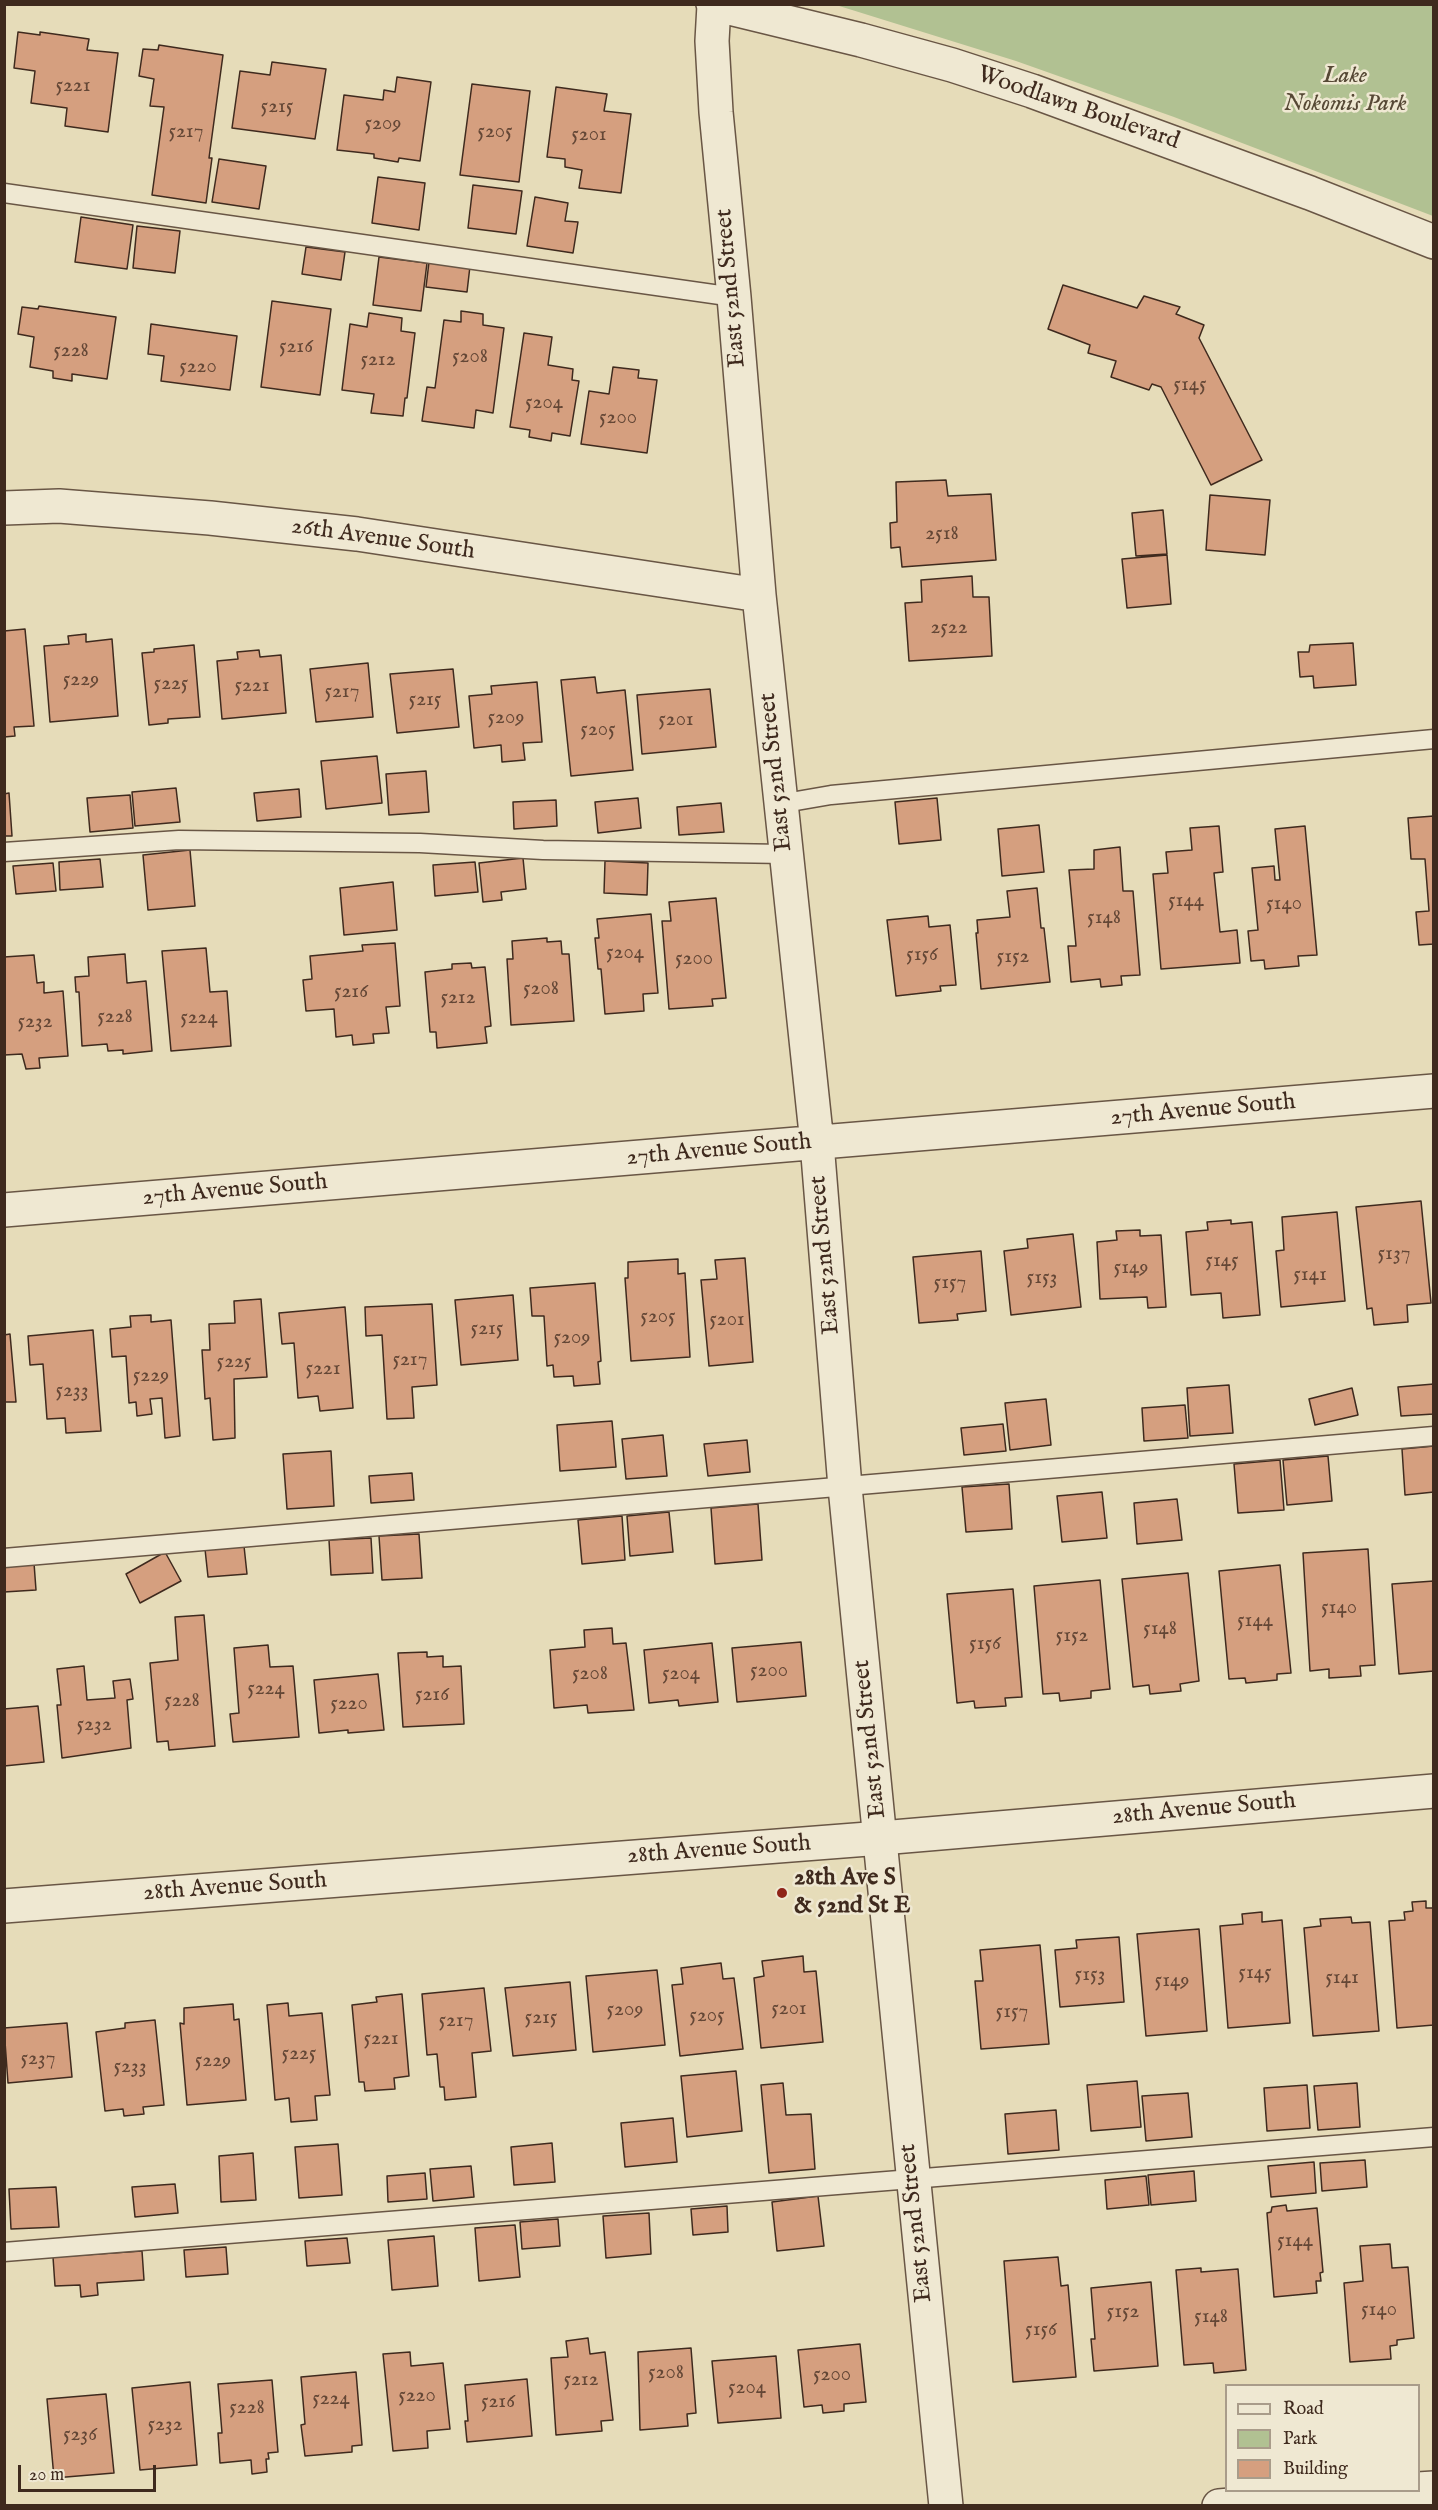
<!DOCTYPE html>
<html>
<head>
<meta charset="utf-8">
<style>
	body { margin:0 }
	#map { position:relative; width:1438px; height:2510px; overflow:hidden; background:#e6dcb9; font-family:"IM FELL English",serif }
	canvas { display:block }
	.frame { position:absolute; inset:0; border:6px solid #3f2a1e; pointer-events:none }
	.legend { position:absolute; left:1225px; top:2384px; width:195px; height:108px; box-sizing:border-box; background:#efe8d2; border:2px solid #a99c8a; margin:0; padding:8px 10px; list-style:none; font-size:18px; color:#3f2a1e }
	.legend li { display:flex; align-items:center; gap:12px; height:30px }
	.legend b { width:30px; border:2px solid #a99c8a }
	.scale { position:absolute; left:18px; top:2465px; width:138px; height:27px; box-sizing:border-box; border:3px solid #3f2a1e; border-top:0; padding-left:8px; font-size:18px; line-height:21px; white-space:nowrap; color:#3f2a1e; -webkit-text-stroke:4px #efe8d2; paint-order:stroke }
</style>
</head>
<body>
<div id="map">
<canvas width="1438" height="2510"></canvas>
<div class="frame"></div>
<ul class="legend">
<li><b style="height:8px;background:#efe8d2"></b>Road</li>
<li><b style="height:16px;background:#b1c192"></b>Park</li>
<li><b style="height:16px;background:#d59f7f"></b>Building</li>
</ul>
<div class="scale">20 m</div>
</div>
<script>
const context = document.querySelector('canvas').getContext('2d');
context.lineJoin = 'round';
function fillPath(path, color) {
  context.fillStyle = color;
  context.fill(path, 'evenodd');
}
function strokePath(path, color, width, dash) {
  context.strokeStyle = color;
  context.lineWidth = width;
  context.lineCap = dash ? 'butt' : 'round';
  context.setLineDash(dash || []);
  context.stroke(path);
}
function write(font, color, halo, rows, align = 'center') {
  context.font = font + ' "IM FELL English",serif';
  context.lineWidth = 5;
  context.setLineDash([]);
  context.textBaseline = 'middle';
  context.strokeStyle = halo;
  context.fillStyle = color;
  for (const [text, x, y, turn = 0] of rows) {
    context.save();
    context.translate(x, y);
    context.rotate((+turn || 0) * Math.PI / 180);
    context.textAlign = isNaN(turn) ? turn : align;
    if (halo) context.strokeText(text, 0, 0);
    context.fillText(text, 0, 0);
    context.restore();
  }
}
fillPath(new Path2D(`
	M836 5H1433V216L1174 117 1016 61Z`), '#b1c192');
const building = new Path2D(`
	M18 32 40 35V32L89 39 87 50 118 53 108 132 65 126 67 108 31 103 35 71 14 68Z
	M159 45 223 55 209 158H212L206 203 152 195 164 107 150 106 154 79 139 76 143 49 158 50Z
	M272 62 326 69 315 139 232 128 240 71 270 75Z
	M397 77 431 82 420 161 399 158 398 162 374 158V154L337 150 344 95 383 100 384 90 395 92Z
	M472 84 530 91 519 182 460 175Z
	M556 87 607 94 604 111 631 114 621 193 579 188 582 170 565 167V159L547 157Z
	M219 159 266 166 259 209 212 202Z
	M378 177 425 183 419 230 372 223Z
	M473 185 522 191 516 234 468 228Z
	M535 197 568 203 565 221 578 222 573 253 527 246Z
	M81 217 133 225 127 269 75 262Z
	M137 226 180 231 175 273 133 268Z
	M306 247 345 252 341 280 302 274Z
	M379 257 427 263 421 311 373 305Z
	M429 262 470 266 467 292 426 287Z
	M1063 285 1137 308 1144 296 1180 307 1176 314 1204 325 1199 338 1262 460 1211 485 1161 387 1152 384 1149 390 1111 377 1116 361 1088 353 1090 345 1048 329Z
	M272 301 331 309 320 395 261 387Z
	M39 306 116 317 107 379 72 374V381L53 378V371L30 367 34 337 18 334 22 307 38 309Z
	M461 311 483 314V325L504 328 493 413 476 410 474 428 422 421 427 387 435 388 444 320 461 322Z
	M369 313 402 318 401 331 415 333 407 398H405L403 416 371 413 374 394 342 390 350 324 367 327Z
	M151 324 237 336 230 390 161 381 164 356 148 354Z
	M524 333 552 337 548 365 573 369 572 380 579 381 570 436 552 433 551 441 529 437 530 430 510 427Z
	M613 367 639 370 638 378 657 380 647 453 581 444 589 391 609 394Z
	M946 480 948 496 991 494 996 560 902 567 900 547 891 548 890 523 897 522 896 482Z
	M1210 495 1270 500 1265 555 1206 550Z
	M1163 510 1167 554 1136 556 1132 513Z
	M1167 555 1171 604 1127 608 1122 559Z
	M972 576 973 597H989L992 656 909 661 905 603 922 602 921 580Z
	M25 629 34 726 14 727 15 736 4 737V631Z
	M86 634V642L112 639 118 716 50 722 44 646 69 644 68 636Z
	M1353 643 1356 685 1314 688 1313 676 1300 677 1298 652H1309L1310 645Z
	M194 645 200 717 168 719V723L149 725 142 653 154 652V649Z
	M259 650 260 657 281 655 286 713 222 719 217 661 238 659 237 652Z
	M368 663 373 717 316 722 310 669Z
	M453 669 459 727 397 733 390 674Z
	M595 677 597 693 625 690 633 770 571 776 561 680Z
	M537 682 542 742 523 743 525 760 502 762 501 745 474 748 469 696 492 694 491 686Z
	M710 689 716 747 642 754 637 695Z
	M377 756 382 803 326 809 321 761Z
	M426 771 429 812 389 815 386 774Z
	M176 788 180 822 135 826 132 792Z
	M299 789 301 817 257 821 254 793Z
	M9 793 12 836H4V794Z
	M130 795 133 828 90 832 87 798Z
	M638 798 641 828 598 833 595 802Z
	M937 798 941 840 899 844 895 802Z
	M556 800 557 826 514 829 513 802Z
	M721 803 724 832 679 835 677 807Z
	M1434 816V944L1419 945 1416 912 1429 911 1425 859H1411L1408 818Z
	M1039 825 1044 872 1002 876 998 829Z
	M1219 826 1223 872 1214 873 1220 932 1237 930 1240 963 1161 969 1153 874 1168 873 1166 852 1192 850 1190 828Z
	M1305 826 1317 955 1298 956 1299 966 1265 969 1264 960 1251 961 1248 931 1258 930 1252 868 1274 866 1275 880H1280L1275 829Z
	M1120 847 1123 891H1133L1140 975 1121 976 1122 985 1101 987 1100 979 1071 982 1068 946H1076L1069 870 1094 869V850Z
	M190 850 195 906 148 910 143 855Z
	M523 858 526 889 501 892 502 900 483 902 479 863Z
	M100 859 103 887 60 890 59 862Z
	M605 861 648 863 647 895 604 893Z
	M475 862 478 892 435 896 433 865Z
	M53 863 56 891 16 894 13 866Z
	M393 882 397 930 344 935 340 888Z
	M1037 888 1041 928H1044L1050 982 981 989 976 933H978L977 920 1010 917 1007 891Z
	M716 898 726 998 712 999 713 1006 669 1009 662 921H671L669 902Z
	M651 914 658 993 643 994 644 1011 605 1014 601 969H598L595 938H599L597 919Z
	M928 916 929 927 950 925 956 985 940 986 941 991 896 996 887 920Z
	M547 938V942L561 941 562 954H569L574 1021 511 1025 507 959H513L512 941Z
	M395 943 400 1006 386 1007 389 1033 373 1034 374 1043 353 1045 352 1035 336 1037 334 1009 306 1011 303 980 312 979 310 956 363 951 362 945Z
	M206 948 210 992 227 991 231 1046 171 1051 162 951Z
	M125 954 127 983 146 981 152 1051 123 1054V1050L108 1051 107 1044 82 1046 79 992H76L75 977 89 976 88 957Z
	M34 955 37 983 44 982V993L63 991 68 1056 39 1058 40 1068 26 1069 22 1054 4 1055V957Z
	M471 963 472 968 485 967 491 1026 485 1027 487 1043 437 1048 436 1032H430L425 972 452 969V964Z
	M1421 1201 1431 1303 1407 1305 1408 1322 1374 1325 1372 1308 1367 1309 1356 1207Z
	M1337 1212 1345 1301 1281 1307 1276 1251 1284 1250 1282 1217Z
	M1231 1220V1224L1252 1222 1260 1315 1223 1318 1221 1293 1191 1295 1186 1232 1208 1230 1207 1222Z
	M1140 1230V1236L1161 1235 1166 1307 1148 1308 1147 1297 1100 1299 1097 1242 1117 1240 1116 1231Z
	M1073 1234 1081 1307 1011 1315 1004 1251 1028 1248 1027 1239Z
	M981 1251 986 1311 957 1314 958 1320 919 1323 913 1257Z
	M745 1258 753 1362 709 1366 701 1280 717 1279 715 1260Z
	M678 1259V1274L685 1273 690 1357 631 1361 625 1278H628V1262Z
	M595 1283 601 1361 598 1362 600 1384 574 1386 573 1376 554 1377 553 1365 547 1366 544 1316H532L530 1288Z
	M513 1295 518 1360 461 1365 455 1300Z
	M261 1299 267 1377 234 1379 235 1438 213 1440 210 1398 205 1399 202 1350H210L209 1324 235 1323 234 1301Z
	M432 1304 437 1385 412 1387 414 1418 387 1419 382 1335 366 1336 365 1307Z
	M345 1307 353 1408 320 1411 318 1396 298 1398 294 1343 282 1344 279 1313Z
	M151 1315V1322L171 1320 180 1436 165 1438 162 1398 150 1399 152 1414 137 1416 136 1402 129 1403 126 1356 112 1357 110 1329 131 1327 130 1316Z
	M93 1330 101 1431 66 1433 65 1418 47 1419 43 1364 30 1365 28 1336Z
	M10 1334 16 1402H4V1335Z
	M1434 1384V1414L1401 1416 1398 1387Z
	M1229 1385 1233 1433 1190 1436 1187 1388Z
	M1352 1388 1358 1415 1315 1425 1309 1399Z
	M1046 1399 1051 1445 1010 1450 1005 1403Z
	M1185 1405 1188 1438 1144 1441 1142 1408Z
	M612 1421 616 1467 560 1471 557 1425Z
	M1003 1424 1006 1451 964 1455 961 1428Z
	M663 1435 667 1476 626 1479 622 1439Z
	M747 1440 750 1472 708 1476 704 1444Z
	M1434 1446V1492L1405 1495 1402 1449Z
	M331 1451 334 1506 287 1509 283 1454Z
	M1328 1456 1332 1501 1287 1505 1283 1460Z
	M1280 1460 1284 1510 1238 1513 1234 1464Z
	M412 1473 414 1500 371 1503 369 1476Z
	M1009 1484 1012 1529 966 1532 962 1487Z
	M1102 1492 1107 1538 1062 1542 1057 1496Z
	M1177 1499 1182 1540 1137 1544 1134 1503Z
	M758 1504 762 1560 715 1564 711 1508Z
	M669 1512 673 1552 630 1556 627 1516Z
	M622 1516 625 1560 582 1564 578 1520Z
	M419 1534 422 1578 382 1580 379 1536Z
	M371 1538 373 1573 331 1575 329 1540Z
	M244 1546 247 1574 208 1577 205 1549Z
	M1368 1549 1375 1665 1360 1666 1361 1676 1329 1678V1669L1310 1671 1303 1553Z
	M165 1552 181 1581 140 1603 126 1574Z
	M34 1563 36 1590 4 1592V1566Z
	M1280 1565 1291 1673 1277 1674V1680L1246 1683 1245 1678 1229 1679 1219 1571Z
	M1188 1573 1199 1681 1180 1684 1181 1691 1150 1694 1149 1685 1133 1687 1122 1579Z
	M1100 1580 1110 1689 1091 1691V1698L1060 1701 1059 1693 1043 1694 1034 1586Z
	M1434 1581V1671L1399 1674 1392 1584Z
	M1013 1589 1022 1697 1005 1698 1006 1706 975 1708 974 1701 957 1703 947 1594Z
	M204 1615 215 1746 169 1750 168 1741 157 1742 150 1663 178 1660 175 1617Z
	M612 1628 613 1644 626 1643 634 1710 588 1713 587 1705 554 1708 550 1650 585 1647 584 1630Z
	M801 1642 806 1696 737 1702 732 1648Z
	M712 1643 718 1702 679 1706 678 1700 649 1703 644 1650Z
	M268 1645 270 1667 293 1666 299 1737 233 1742 230 1714 239 1713 234 1648Z
	M427 1652V1657L443 1656V1667L461 1666 464 1724 403 1727 398 1653Z
	M84 1666 87 1700 115 1698 113 1681 130 1679 133 1699 127 1700 131 1748 62 1758 57 1705H61L57 1669Z
	M378 1674 384 1730 348 1733V1730L319 1733 314 1680Z
	M38 1706 44 1762 4 1766V1709Z
	M1426 1901V1908H1434V2025L1397 2028 1389 1921 1405 1920 1404 1912 1413 1911 1412 1902Z
	M1262 1912V1922L1282 1920 1290 2023 1228 2028 1220 1926 1243 1924 1242 1914Z
	M1351 1917 1352 1923 1370 1922 1379 2031 1313 2036 1304 1928 1321 1926 1320 1919Z
	M1199 1929 1207 2031 1146 2036 1137 1934Z
	M1119 1937 1124 2002 1060 2007 1055 1950 1077 1948 1076 1940Z
	M1040 1945 1049 2044 981 2049 975 1981H983L980 1950Z
	M803 1956 804 1972 816 1971 823 2042 761 2048 754 1978 764 1976 762 1961Z
	M721 1963 723 1979 734 1978 743 2049 680 2056 672 1985 683 1984 681 1968Z
	M657 1970 665 2045 593 2052 586 1976Z
	M570 1982 576 2050 513 2056 505 1988Z
	M484 1988 491 2051 472 2053 476 2097 445 2100 444 2087H440L437 2054 427 2055 422 1994Z
	M402 1994 409 2076 394 2078 395 2089 365 2091 364 2082H359L352 2005 377 2002 376 1997Z
	M288 2003 289 2016 322 2013 330 2095 315 2096 317 2120 291 2122 289 2098 275 2100 267 2005Z
	M233 2004 234 2020 239 2019 246 2100 187 2105 180 2023 184 2024V2008Z
	M155 2020 164 2105 143 2107 144 2114 124 2116 123 2109 105 2111 96 2032 125 2028V2023Z
	M67 2023 72 2077 8 2083 4 2028Z
	M736 2071 742 2131 687 2137 681 2076Z
	M1137 2081 1141 2127 1091 2131 1087 2085Z
	M783 2083 786 2115 811 2114 815 2169 769 2173 761 2085Z
	M1357 2083 1360 2127 1318 2130 1314 2086Z
	M1307 2085 1310 2128 1267 2131 1264 2088Z
	M1188 2093 1192 2137 1146 2141 1142 2096Z
	M1056 2110 1059 2150 1008 2154 1005 2114Z
	M673 2118 677 2162 625 2167 621 2123Z
	M552 2143 555 2182 514 2185 511 2147Z
	M338 2144 342 2195 299 2198 295 2147Z
	M253 2153 256 2200 221 2202 219 2156Z
	M1365 2160 1367 2187 1322 2191 1320 2163Z
	M1314 2162 1316 2193 1271 2197 1268 2166Z
	M471 2166 474 2197 433 2201 430 2169Z
	M1194 2171 1196 2201 1151 2205 1148 2175Z
	M425 2173 427 2199 388 2202 387 2176Z
	M1146 2176 1149 2205 1107 2209 1105 2180Z
	M175 2184 178 2213 135 2217 132 2187Z
	M56 2187 59 2227 11 2229 9 2189Z
	M818 2196 824 2246 777 2251 772 2202Z
	M1286 2205 1287 2211 1317 2208 1323 2272 1320 2273 1321 2281H1316L1317 2293 1274 2297 1267 2213 1271 2212 1272 2207Z
	M727 2206 728 2232 693 2235 691 2209Z
	M649 2213 651 2254 606 2258 603 2216Z
	M558 2219 560 2246 522 2249 520 2222Z
	M515 2225 520 2277 479 2281 475 2228Z
	M434 2236 438 2286 392 2290 388 2240Z
	M347 2238 350 2263 307 2266 305 2241Z
	M1390 2244 1392 2268 1408 2267 1414 2338 1397 2340V2345L1390 2346 1391 2359 1350 2362 1344 2283 1363 2281 1360 2246Z
	M226 2247 228 2274 186 2277 184 2250Z
	M142 2251 144 2280 97 2283 98 2295 81 2297 80 2285 55 2286 53 2257Z
	M1058 2257 1061 2286 1068 2285 1076 2377 1013 2382 1004 2261Z
	M1201 2268V2272L1238 2269 1246 2370 1214 2373 1213 2363 1184 2365 1176 2270Z
	M1151 2282 1158 2366 1094 2371 1091 2339H1095L1091 2288Z
	M588 2338 590 2354 605 2352 613 2420 601 2421 602 2431 556 2435 551 2358 568 2357 566 2341Z
	M860 2344 866 2402 844 2404V2411L823 2413 822 2405 804 2407 798 2350Z
	M691 2348 696 2413 687 2414 688 2426 640 2430 638 2352Z
	M410 2352 411 2366 443 2363 450 2429 427 2431 428 2448 393 2451 383 2354Z
	M776 2356 781 2418 718 2423 712 2361Z
	M356 2372 362 2445 352 2446V2452L305 2456 301 2425 305 2424 301 2377Z
	M527 2379 532 2436 467 2442 465 2421H468L465 2385Z
	M272 2380 278 2452 268 2453 269 2459H266L267 2472 252 2474 251 2460 220 2463 218 2433H222L218 2384Z
	M190 2382 197 2465 140 2470 132 2388Z
	M106 2394 114 2473 54 2478 47 2399Z`);
fillPath(building, '#d59f7f');
strokePath(building, '#3f2a1e', 1.5);
const service = new Path2D(`
	M4 193 734 297
	M779 804 831 795 1434 739
	M4 852 179 840 420 843 543 850 785 854
	M4 1558 1434 1436
	M4 2252 1434 2137`);
const minor = new Path2D(`
	M713 4 861 40 952 65 1032 91 1310 193 1434 242
	M714 5 712 41 716 112 734 297 759 595 817 1143 845 1487 946 2506
	M4 508 59 506 210 518 357 534 759 595
	M4 1210 1434 1091
	M1418 2489 1434 2488
	M1219 2506 1403 2490`);
const tertiary = new Path2D(`
	M4 1906 881 1838 1434 1791`);
strokePath(service, '#695645', 21);
strokePath(minor, '#695645', 36);
strokePath(tertiary, '#695645', 36);
strokePath(service, '#efe8d2', 18);
strokePath(minor, '#efe8d2', 33);
strokePath(tertiary, '#efe8d2', 33);
for (const [x, y, r, color] of [
	[782,1893,6,"#8f2418"]
]) {
  const dot = new Path2D();
  dot.arc(x, y, r, 0, 2 * Math.PI);
  context.fillStyle = color;
  context.fill(dot);
  strokePath(dot, '#efe8d2', 2);
}
write('21px', '#644736', null, [
	["5221",73,87],
	["5215",277,108],
	["5209",383,125],
	["5217",186,133],
	["5205",495,133],
	["5201",589,136],
	["5216",296,348],
	["5228",71,352],
	["5208",470,358],
	["5212",378,361],
	["5220",198,368],
	["5145",1190,386],
	["5204",544,404],
	["5200",618,419],
	["2518",942,535],
	["2522",949,629],
	["5229",81,681],
	["5225",171,685],
	["5221",252,687],
	["5217",342,693],
	["5215",425,701],
	["5209",506,719],
	["5201",676,721],
	["5205",598,731],
	["5144",1186,902],
	["5140",1284,905],
	["5148",1104,919],
	["5204",625,954],
	["5156",922,956],
	["5152",1013,958],
	["5200",694,960],
	["5208",541,990],
	["5216",351,993],
	["5212",458,999],
	["5228",115,1018],
	["5224",199,1019],
	["5232",35,1023],
	["5137",1394,1255],
	["5145",1222,1262],
	["5149",1131,1269],
	["5141",1310,1276],
	["5153",1042,1279],
	["5157",950,1284],
	["5205",658,1318],
	["5201",727,1321],
	["5215",487,1330],
	["5209",572,1339],
	["5217",410,1361],
	["5225",234,1363],
	["5221",323,1370],
	["5229",151,1377],
	["5233",72,1392],
	["5140",1339,1609],
	["5144",1255,1622],
	["5148",1160,1630],
	["5152",1072,1637],
	["5156",985,1645],
	["5200",769,1672],
	["5208",590,1675],
	["5204",681,1675],
	["5224",266,1690],
	["5216",432,1696],
	["5228",182,1702],
	["5220",349,1705],
	["5232",94,1726],
	["5145",1255,1974],
	["5153",1090,1976],
	["5141",1342,1979],
	["5149",1172,1982],
	["5201",789,2010],
	["5209",625,2011],
	["5157",1012,2013],
	["5205",707,2017],
	["5215",541,2019],
	["5217",456,2022],
	["5221",381,2040],
	["5225",299,2055],
	["5237",38,2060],
	["5229",213,2062],
	["5233",130,2068],
	["5144",1295,2242],
	["5140",1379,2311],
	["5152",1123,2313],
	["5148",1211,2318],
	["5156",1041,2331],
	["5208",666,2374],
	["5200",832,2376],
	["5212",581,2381],
	["5204",747,2389],
	["5220",417,2397],
	["5224",331,2400],
	["5216",498,2403],
	["5228",247,2409],
	["5232",165,2426],
	["5236",80,2436]
]);
write('italic 24px', '#564835', '#efe8d2', [
	["Lake",1345,77],
	["Nokomis Park",1345,105]
]);
write('24px', '#3f2a1e', '#efe8d2', [
	["Woodlawn Boulevard",1078,109,19],
	["East 52nd Street",732,288,-95],
	["26th Avenue South",383,540,8],
	["East 52nd Street",777,772,-96],
	["27th Avenue South",1203,1111,-5],
	["27th Avenue South",719,1151,-5],
	["27th Avenue South",235,1191,-5],
	["East 52nd Street",826,1255,-95],
	["East 52nd Street",871,1739,-96],
	["28th Avenue South",1204,1810,-5],
	["28th Avenue South",719,1851,-4],
	["28th Avenue South",235,1888,-4],
	["East 52nd Street",917,2223,-96]
]);
write('bold 24px', '#3f2a1e', '#efe8d2', [
	["28th Ave S",794,1879],
	["& 52nd St E",794,1907]
], 'left');
</script>
</body>
</html>
